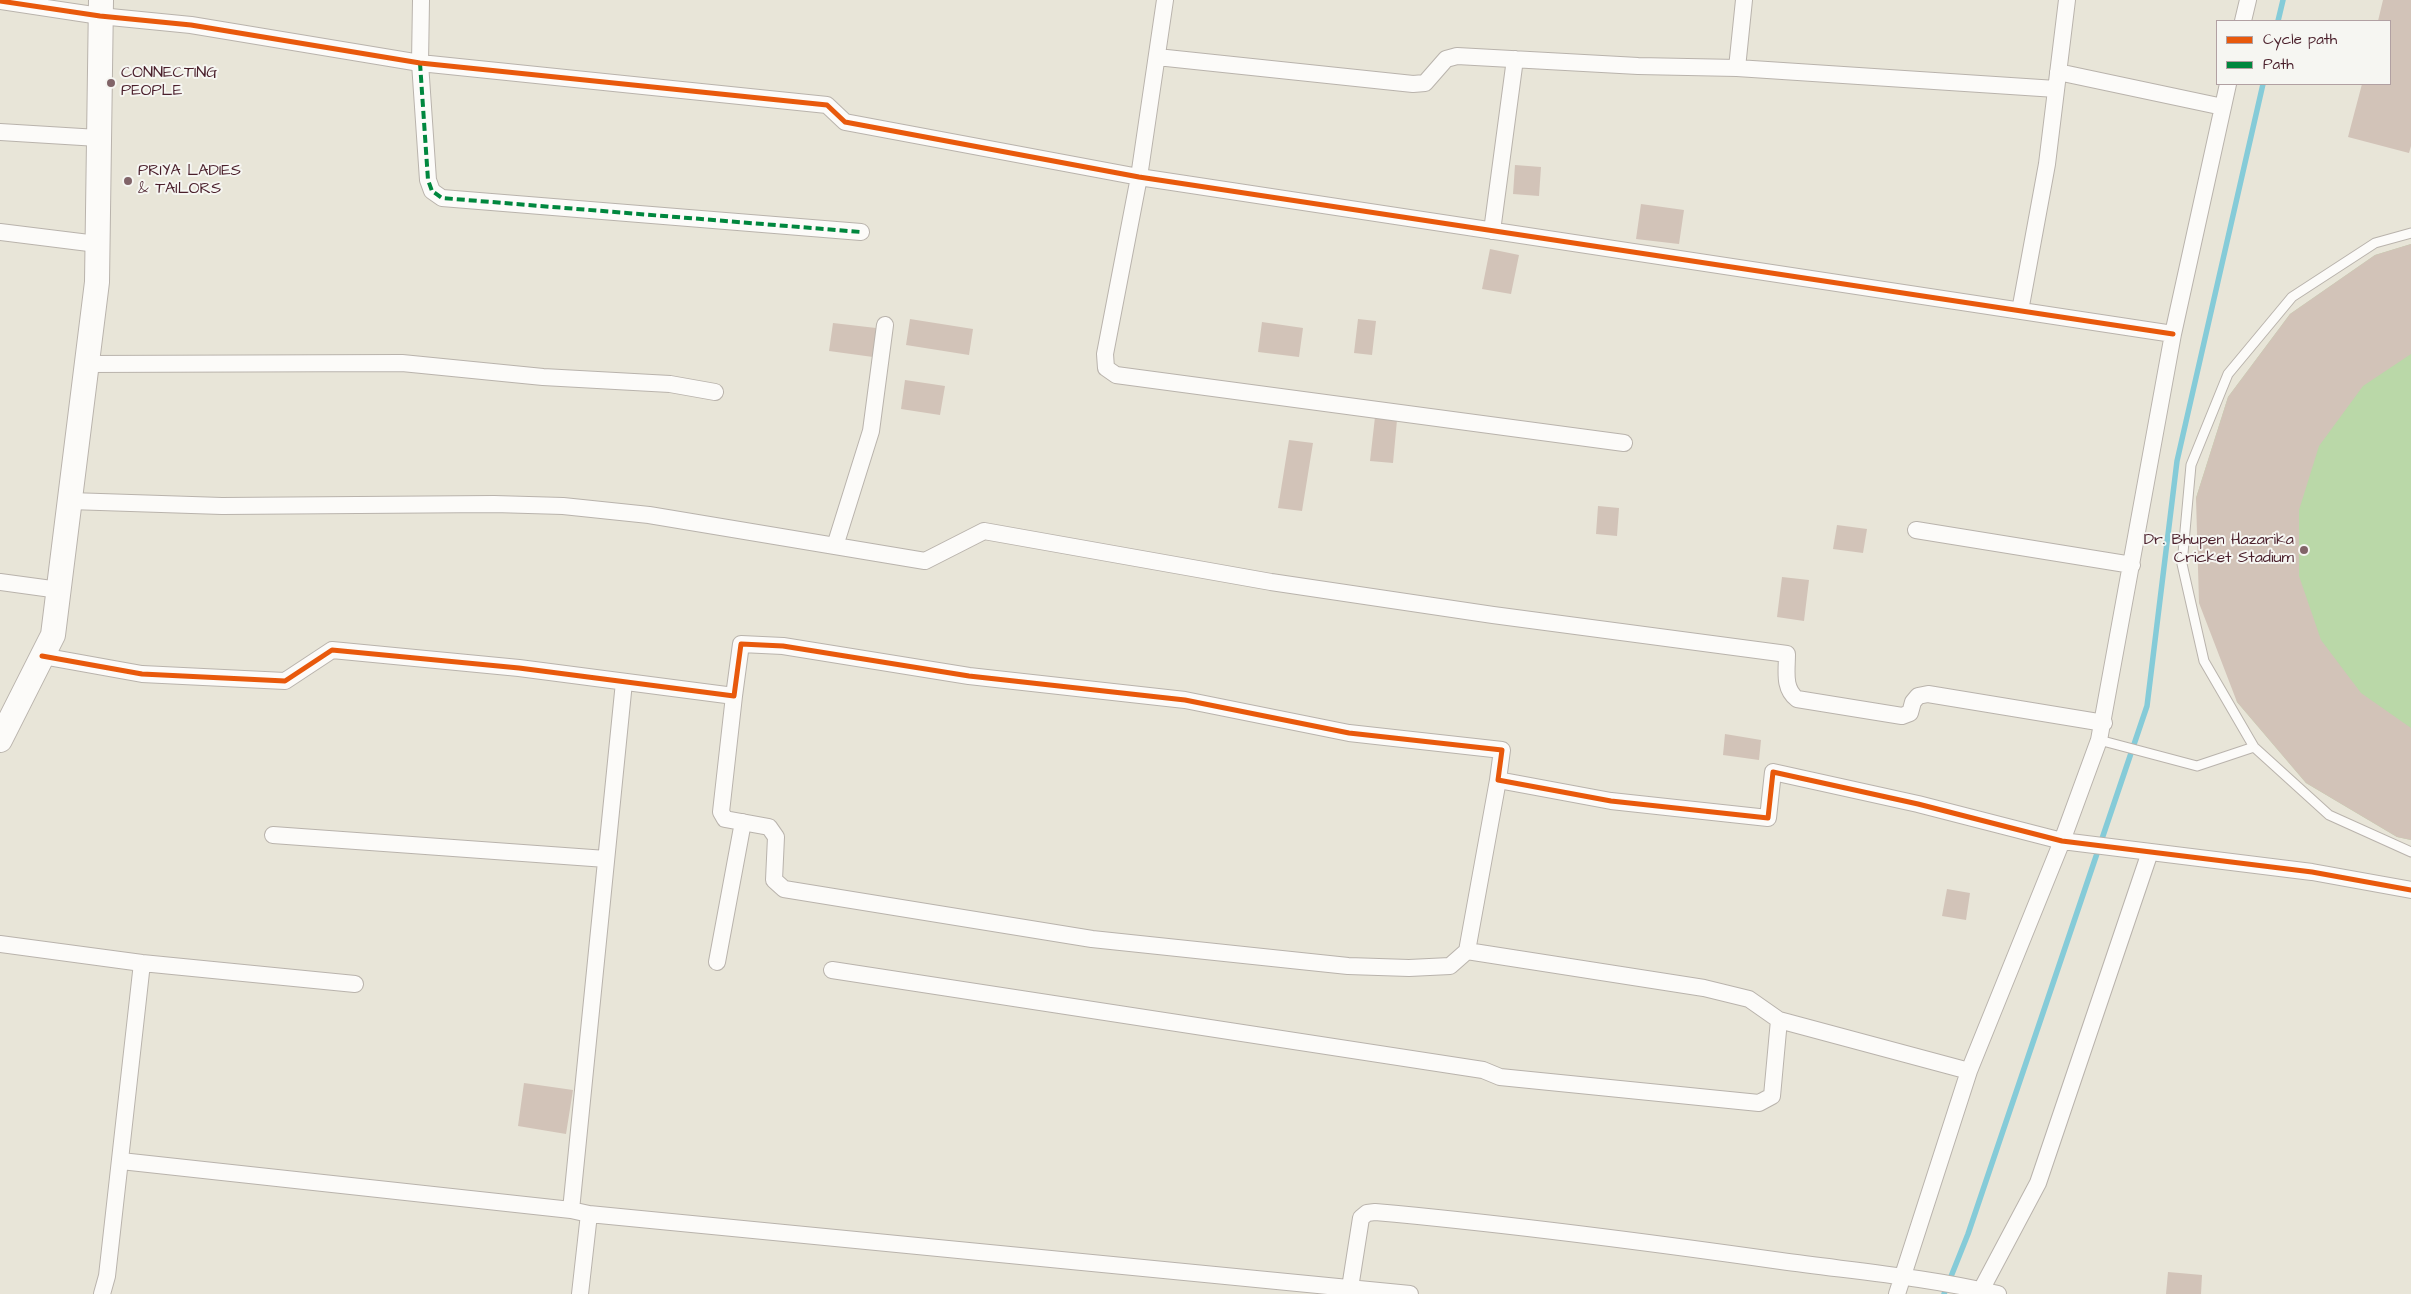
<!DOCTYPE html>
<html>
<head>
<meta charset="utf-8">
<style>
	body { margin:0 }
	#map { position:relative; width:2411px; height:1294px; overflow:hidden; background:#e8e5d8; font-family:"Architects Daughter",sans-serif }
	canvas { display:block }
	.legend { position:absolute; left:2216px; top:20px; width:175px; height:65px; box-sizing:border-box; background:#f6f6f2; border:1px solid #b1a0a2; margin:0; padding:6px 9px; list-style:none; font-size:15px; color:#4a1f2b }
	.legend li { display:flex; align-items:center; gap:10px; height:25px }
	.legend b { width:25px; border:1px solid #b1a0a2 }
</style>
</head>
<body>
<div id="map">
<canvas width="2411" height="1294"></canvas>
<ul class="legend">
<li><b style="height:6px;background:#e8590c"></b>Cycle path</li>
<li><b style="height:6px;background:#00873e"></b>Path</li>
</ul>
</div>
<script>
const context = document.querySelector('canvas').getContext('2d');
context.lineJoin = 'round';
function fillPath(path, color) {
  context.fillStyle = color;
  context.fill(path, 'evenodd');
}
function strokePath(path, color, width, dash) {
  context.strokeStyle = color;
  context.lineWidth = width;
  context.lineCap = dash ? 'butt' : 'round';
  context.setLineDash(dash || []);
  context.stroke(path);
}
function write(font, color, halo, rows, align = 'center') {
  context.font = font + ' "Architects Daughter",sans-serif';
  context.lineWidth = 4;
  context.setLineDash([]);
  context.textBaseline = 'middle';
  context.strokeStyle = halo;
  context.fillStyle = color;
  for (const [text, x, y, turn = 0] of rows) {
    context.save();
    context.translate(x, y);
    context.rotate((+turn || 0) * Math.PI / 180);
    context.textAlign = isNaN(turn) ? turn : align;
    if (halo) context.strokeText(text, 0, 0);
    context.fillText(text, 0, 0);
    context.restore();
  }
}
fillPath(new Path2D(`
	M2411 244V840L2397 837 2306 783 2237 702 2196 498 2228 397 2290 314 2375 255Z`), '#bad8a8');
strokePath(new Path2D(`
	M2278 21 2283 0
	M1944 1294 1968 1234 2147 706 2177 461 2263 84`), '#85cbd8', 5.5);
fillPath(new Path2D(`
	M2383 0H2411V146L2409 153 2348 137 2362 84H2390V21H2378Z
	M1515 165 1541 167 1539 196 1513 194Z
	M1641 204 1684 210 1679 244 1636 239Z
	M2411 244V354L2363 386 2319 446 2299 510V576L2321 640 2361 693 2411 728V840L2397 837 2306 783 2237 702 2199 603 2196 498 2228 397 2290 314 2375 255Z
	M1490 249 1519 255 1511 294 1482 289Z
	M910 319 973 329 969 355 906 345Z
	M1358 319 1376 321 1372 355 1354 353Z
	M1262 322 1303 328 1299 357 1258 352Z
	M833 323 876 328 873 357 829 351Z
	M905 380 945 386 940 415 901 409Z
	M1375 417 1397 420 1393 463 1370 461Z
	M1289 440 1313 443 1302 511 1278 508Z
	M1598 506 1619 508 1617 536 1596 534Z
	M1837 525 1867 529 1863 553 1833 549Z
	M1782 577 1809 580 1804 621 1777 617Z
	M1725 734 1761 740 1759 760 1723 755Z
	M1947 889 1970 893 1966 920 1942 916Z
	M524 1083 573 1090 566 1134 518 1126Z
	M2168 1272 2202 1275 2201 1294H2166Z`), '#d2c3b8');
const service = new Path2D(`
	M2411 233 2375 243 2292 297 2228 374 2191 465 2182 564 2204 661 2254 747 2329 815 2411 852
	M2099 740 2197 766 2254 747`);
const minor = new Path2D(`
	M421 0 420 63 428 180 432 191 442 198 861 232
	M1165 0 1139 177 1105 354 1106 368 1116 375 1624 443
	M1744 0 1737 68 2056 89
	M0 1 100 16 191 25 420 63 827 105 845 122 1139 177 2173 334
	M2243 21 2248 0
	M1157 57 1413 84 1425 83 1446 59 1457 56 1638 66 1737 68
	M2058 72 2223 107
	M0 132 98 138
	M1492 231 1515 59
	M0 232 97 244
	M2020 311 2047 164 2067 0
	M87 364 402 363 543 377 670 384 715 392
	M70 501 222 506 494 504 563 506 649 515 925 561 984 531 1271 582 1493 615 1787 654C1787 671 1783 688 1797 699L1902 716 1910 713 1913 702 1918 696 1928 694 2104 723
	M1916 530 2132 565
	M835 546 871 431 885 325
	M0 582 59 590
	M42 656 142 674 285 681 332 650 519 668 734 696 741 644 783 646 969 676 1185 700 1349 733 1502 750 1498 780 1611 801 1768 818 1773 772 1918 804 2062 841 2312 872 2411 890
	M624 682 571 1210 589 1214 1410 1294
	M734 696 721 812 725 819 769 827 776 837 774 880 784 889 1092 939 1348 966 1409 968 1450 966 1467 951
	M1498 780 1467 951 1704 988 1749 999 1779 1020 1969 1071
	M273 835 606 859
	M0 944 142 963 355 984
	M717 962 743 822
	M832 970 1483 1070 1500 1077 1759 1103 1772 1096 1779 1020
	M121 1161 571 1210
	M1350 1288 1361 1218 1367 1213 1375 1212C1510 1224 1646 1242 1781 1261 1853 1271 1927 1277 1998 1294
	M102 1294 107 1276 142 963
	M580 1294 589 1214
	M1897 1294 1969 1071 2062 841 2099 740 2173 334 2228 84
	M1979 1294 2038 1183 2150 852`);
const secondary = new Path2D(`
	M0 740 53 635 97 282 101 0`);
strokePath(service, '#b9b3ac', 11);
strokePath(minor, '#b9b3ac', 18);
strokePath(secondary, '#b9b3ac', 26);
strokePath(service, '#fcfbf9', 9);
strokePath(minor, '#fcfbf9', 16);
strokePath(secondary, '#fcfbf9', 24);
strokePath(new Path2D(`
	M420 63 428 180 432 191 442 198 861 232`), '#00873e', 4, [8, 4]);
strokePath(new Path2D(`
	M0 1 100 16 191 25 420 63 827 105 845 122 1139 177 2173 334
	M42 656 142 674 285 681 332 650 519 668 734 696 741 644 783 646 969 676 1185 700 1349 733 1502 750 1498 780 1611 801 1768 818 1773 772 1918 804 2062 841 2312 872 2411 890`), '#e8590c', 5);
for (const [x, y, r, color] of [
	[111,83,5,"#816468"],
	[128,181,5,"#816468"],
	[2304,550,5,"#816468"]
]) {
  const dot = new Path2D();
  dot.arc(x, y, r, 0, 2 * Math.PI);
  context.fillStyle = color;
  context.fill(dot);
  strokePath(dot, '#f6f6f2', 2);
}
write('16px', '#4a1f2b', '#f6f6f2', [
	["CONNECTING",121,74],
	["PEOPLE",121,92],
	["PRIYA LADIES",138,172],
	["& TAILORS",138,190],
	["Dr. Bhupen Hazarika",2294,541,"right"],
	["Cricket Stadium",2294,559,"right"]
], 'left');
</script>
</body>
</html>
